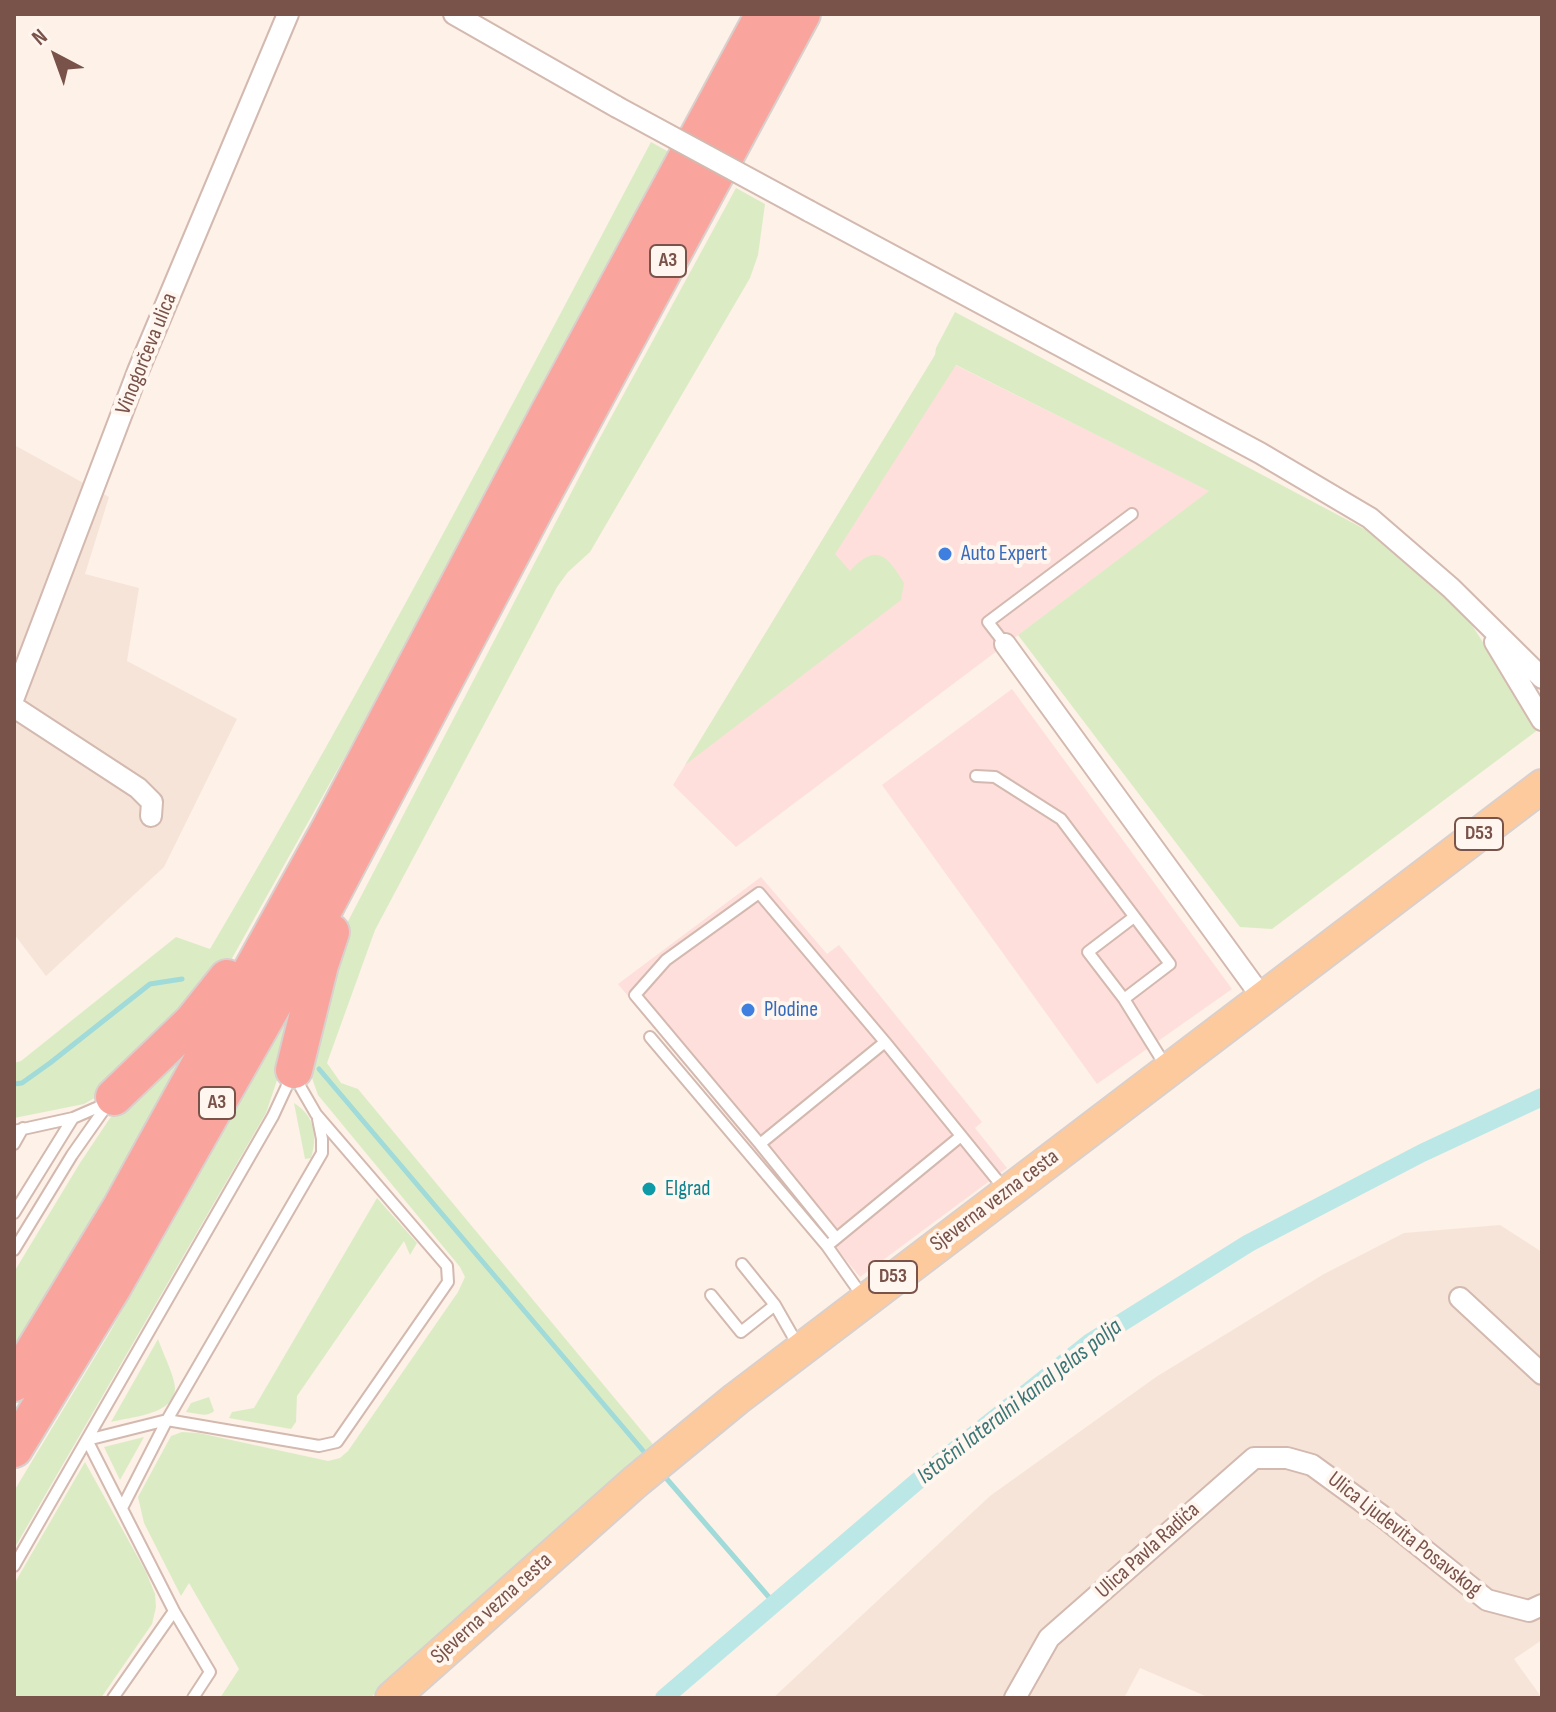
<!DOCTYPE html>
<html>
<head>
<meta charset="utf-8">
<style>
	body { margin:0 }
	#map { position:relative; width:1556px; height:1712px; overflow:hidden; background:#fdf1e8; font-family:"Sofia Sans Condensed",sans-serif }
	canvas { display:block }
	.frame { position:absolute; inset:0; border:16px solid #79534a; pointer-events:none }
	.north { position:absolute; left:16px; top:16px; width:80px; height:80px; -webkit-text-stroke:6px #fff6ef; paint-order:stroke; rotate:319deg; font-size:22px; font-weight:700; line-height:32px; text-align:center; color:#79534a }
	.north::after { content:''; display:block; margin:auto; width:28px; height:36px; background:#79534a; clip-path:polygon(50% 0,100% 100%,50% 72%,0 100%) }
</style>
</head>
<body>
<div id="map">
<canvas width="1556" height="1712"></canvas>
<div class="frame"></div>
<div class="north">N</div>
</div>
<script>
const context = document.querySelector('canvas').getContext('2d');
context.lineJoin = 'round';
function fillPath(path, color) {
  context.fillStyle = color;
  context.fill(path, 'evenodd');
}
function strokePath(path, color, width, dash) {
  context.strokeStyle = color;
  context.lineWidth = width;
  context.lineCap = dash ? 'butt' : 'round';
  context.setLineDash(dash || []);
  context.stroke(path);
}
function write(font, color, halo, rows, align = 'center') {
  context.font = font + ' "Sofia Sans Condensed",sans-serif';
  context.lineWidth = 8;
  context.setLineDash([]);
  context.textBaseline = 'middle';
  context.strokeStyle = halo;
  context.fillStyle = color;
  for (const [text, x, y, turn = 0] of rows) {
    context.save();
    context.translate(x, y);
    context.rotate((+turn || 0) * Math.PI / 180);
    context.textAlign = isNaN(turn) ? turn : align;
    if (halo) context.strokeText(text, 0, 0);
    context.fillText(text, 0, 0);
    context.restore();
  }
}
fillPath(new Path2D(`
	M16 446 109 497 85 574 139 588 127 661 237 719 164 867 46 976 14 934Z
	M1500 1225 1542 1252V1640L1514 1659 1542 1698H1210L1140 1668 1124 1698H773L990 1496 1156 1377 1324 1274 1404 1233Z`), '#f7e4d8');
fillPath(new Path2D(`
	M935 355 1210 491 736 847 673 785Z
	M1012 689 1232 989 1097 1084 882 785Z
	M761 877 827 954 839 945 982 1122 975 1128 1007 1168 860 1277 618 984Z`), '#fedfdb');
fillPath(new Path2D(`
	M651 142 676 156 452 565 226 969 100 1095 84 1104 14 1118V1063L21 1061 176 937 210 949C366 685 508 413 651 142Z
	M736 188 765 204 758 255 750 278 590 552 568 572 557 587 375 930 327 1063 341 1083 358 1089 656 1448 370 1698H220L239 1669 189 1583 181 1596 144 1523 138 1497 171 1436 182 1432 199 1433 328 1461 340 1458 348 1451 458 1292 465 1277 460 1267 318 1095 312 1078 310 1054 345 927 596 445Z
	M955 312 1372 533 1466 616 1539 729 1272 929 1240 927 1018 635 1209 491 956 365 835 554 850 571C876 542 887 555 904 583L901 600 685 765 935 355 936 348Z
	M291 1003 302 1006 266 1113 14 1549V1491L110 1332Z
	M191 1046 14 1352V1272L80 1163 110 1118Z
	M294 1103C315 1116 318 1136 311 1158L305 1159Z
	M377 1198 417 1243 410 1255 404 1241 297 1396 296 1422 291 1429 229 1418 232 1412 254 1408Z
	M158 1339C162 1351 175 1377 175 1388 175 1415 130 1417 111 1422Z
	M209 1397 214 1411C207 1418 196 1413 186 1412L191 1403Z
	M144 1437 120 1480 104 1447Z
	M85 1462 146 1572 155 1594 156 1607 152 1624 101 1698H14V1584Z`), '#dbecc5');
strokePath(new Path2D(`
	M319 1069 645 1453
	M14 1084 22 1083 50 1063 150 984 182 979
	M666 1478 774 1603`), '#a0dad9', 5);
strokePath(new Path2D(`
	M664 1698 935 1466 1089 1343 1249 1243 1422 1153 1542 1097`), '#bbe8e7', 18);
const service = new Path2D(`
	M1005 644 988 622 1132 514
	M976 776 995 777 1061 819 1170 964 1124 999
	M1134 917 1088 952 1124 999 1165 1065
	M650 1037 827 1246
	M14 1131 73 1118 103 1105
	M14 1144 23 1128
	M760 1144 635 995 666 960 759 893 885 1042
	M14 1213 73 1118
	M836 1238 760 1144 885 1042 1006 1191
	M14 1250 72 1155 110 1101
	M742 1264 775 1305 799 1347
	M711 1295 741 1332 775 1305
	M863 1297 827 1246 961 1136
	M122 1508 167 1420 322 1153V1139L318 1119
	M14 1566 273 1116 292 1075
	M174 1611 210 1672 193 1698
	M113 1698 174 1611 87 1440 167 1420 319 1446 337 1442 448 1282 447 1266 316 1114 301 1088 296 1075`);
const minor = new Path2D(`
	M454 14 617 107
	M809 211 1260 453 1370 518 1451 588 1542 678
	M1495 642 1542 720
	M1005 644 1264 1000
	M14 697 138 371 288 14
	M14 707 138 788 152 802 151 816
	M1460 1298 1542 1374
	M1015 1698 1049 1638 1254 1458H1287L1312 1465 1382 1516 1487 1600 1529 1611 1542 1605`);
const primary = new Path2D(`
	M392 1698 635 1482 736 1399 1542 786`);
const motorway = new Path2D(`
	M294 1070 320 965 331 932
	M114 1097 192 1022 227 978
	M14 1383 121 1207 329 830 549 412 764 14
	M14 1449 113 1287 282 989 535 509 802 14`);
strokePath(service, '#d3b9af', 14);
strokePath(minor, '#d3b9af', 24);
strokePath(primary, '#d9cfcc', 36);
strokePath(motorway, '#d9cfcc', 40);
strokePath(service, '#fff', 10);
strokePath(minor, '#fff', 20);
strokePath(primary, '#fdca9e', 32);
strokePath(motorway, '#f9a59d', 36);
const minorBridge = new Path2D(`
	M617 107 809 211`);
strokePath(minorBridge, '#d3b9af', 24, []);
strokePath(minorBridge, '#fff', 20);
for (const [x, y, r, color] of [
	[945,554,8,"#3f7fe0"],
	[748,1010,8,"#3f7fe0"],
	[649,1189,8,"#0f9aa8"]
]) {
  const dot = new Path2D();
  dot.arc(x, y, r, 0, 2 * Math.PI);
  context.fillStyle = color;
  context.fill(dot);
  strokePath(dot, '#fff6ef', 3);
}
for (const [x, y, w] of [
	[668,261,36],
	[1479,834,48],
	[217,1103,36],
	[893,1277,48]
]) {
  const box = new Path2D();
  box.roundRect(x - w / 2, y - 16, w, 32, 6);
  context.fillStyle = '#fff6ef';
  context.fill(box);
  strokePath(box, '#79534a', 2);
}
write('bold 20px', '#79534a', null, [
	["A3",668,261],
	["D53",1479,834],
	["A3",217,1103],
	["D53",893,1277]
]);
write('22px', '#79534a', '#fff6ef', [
	["Vinogorčeva ulica",147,354,-68],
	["Sjeverna vezna cesta",995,1201,-37],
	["Ulica Ljudevita Posavskog",1404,1535,38],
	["Ulica Pavla Radića",1148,1551,-42],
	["Sjeverna vezna cesta",492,1609,-42]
]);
write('22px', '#366cbe', '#fff6ef', [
	["Auto Expert",961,554],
	["Plodine",764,1010]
], 'left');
write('22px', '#0d838f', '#fff6ef', [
	["Elgrad",665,1189]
], 'left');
write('italic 24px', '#3a7676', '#fff6ef', [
	["Istočni lateralni kanal Jelas polja",1020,1402,-38]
]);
</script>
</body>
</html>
